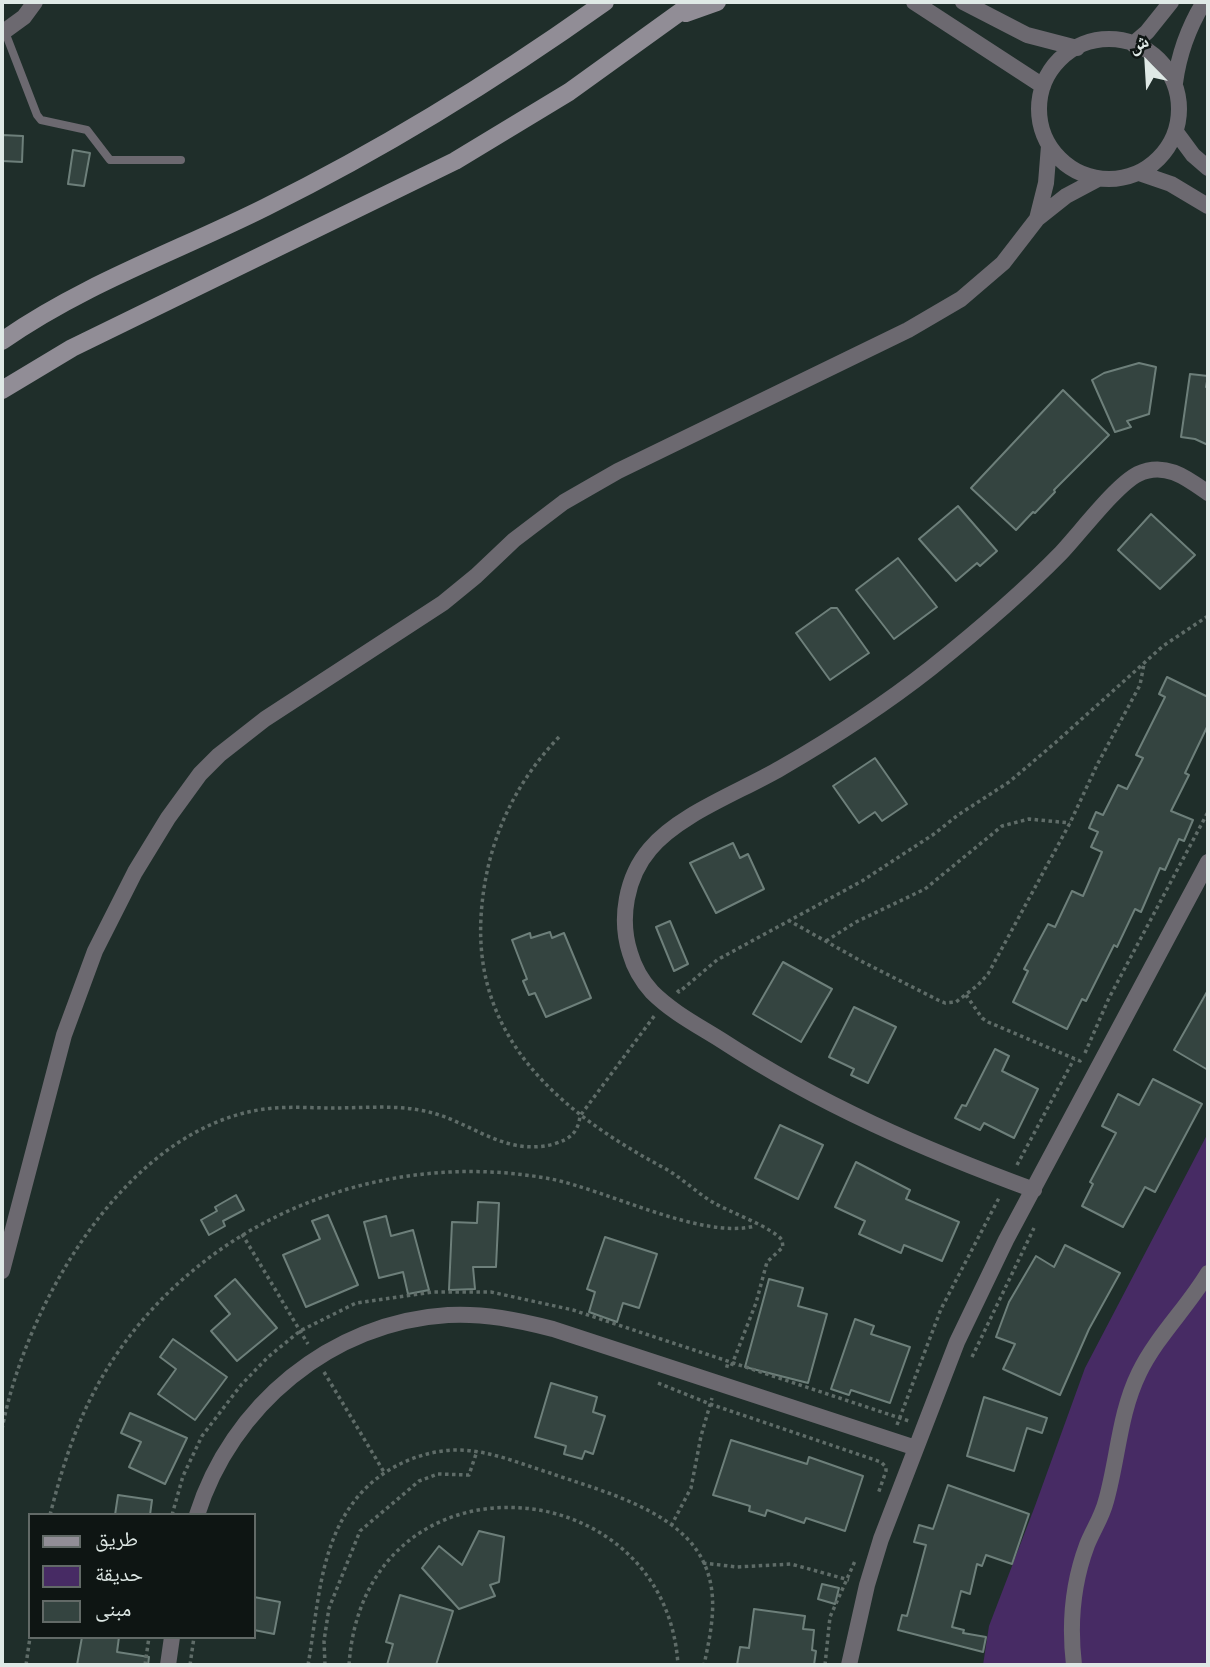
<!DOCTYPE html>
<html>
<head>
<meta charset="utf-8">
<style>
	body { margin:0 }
	#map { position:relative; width:1210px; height:1667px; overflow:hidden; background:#1f2e2a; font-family:Inter,"Noto Naskh Arabic",sans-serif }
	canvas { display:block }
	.frame { position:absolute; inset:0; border:4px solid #dfe9e6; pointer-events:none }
	.legend { position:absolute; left:28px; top:1513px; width:228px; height:126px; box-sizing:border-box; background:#0e1513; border:2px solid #626a67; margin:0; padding:9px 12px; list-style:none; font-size:21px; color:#dfe9e6 }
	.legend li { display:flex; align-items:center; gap:14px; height:35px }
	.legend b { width:35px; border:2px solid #626a67 }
	.north { position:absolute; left:1112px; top:28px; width:70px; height:70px; -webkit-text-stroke:5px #0e1513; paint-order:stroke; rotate:336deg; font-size:19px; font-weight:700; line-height:28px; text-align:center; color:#dfe9e6 }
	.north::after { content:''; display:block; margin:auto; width:24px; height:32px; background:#dfe9e6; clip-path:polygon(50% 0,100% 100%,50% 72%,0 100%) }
</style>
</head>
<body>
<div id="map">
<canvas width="1210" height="1667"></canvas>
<div class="frame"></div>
<ul class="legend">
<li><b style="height:9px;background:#918d96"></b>طريق</li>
<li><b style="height:19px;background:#472b64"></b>حديقة</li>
<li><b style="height:19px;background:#344440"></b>مبنى</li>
</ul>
<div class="north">ش</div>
</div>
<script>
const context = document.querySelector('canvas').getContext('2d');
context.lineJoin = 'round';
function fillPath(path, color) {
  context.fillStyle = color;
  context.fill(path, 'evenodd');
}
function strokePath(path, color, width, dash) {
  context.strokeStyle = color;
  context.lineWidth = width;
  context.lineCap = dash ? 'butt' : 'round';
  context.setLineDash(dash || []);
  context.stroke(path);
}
fillPath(new Path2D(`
	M1208 1133V1665H983L989 1626 1035 1506 1085 1368Z`), '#472b64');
const building = new Path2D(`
	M2 135 23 136 22 162 2 161Z
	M73 150 90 153 84 186 68 184Z
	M1139 363 1156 367 1149 414 1127 421 1131 427 1115 432 1092 380 1104 373Z
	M1190 374 1208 376 1206 387 1208 388V445L1195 439 1181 437Z
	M1063 390 1109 435 1054 490 1055 492 1035 513 1033 512 1016 530 971 488Z
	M958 506 997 551 980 566 977 563 956 581 919 539Z
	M1151 514 1195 555 1160 589 1118 550Z
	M898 558 937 607 894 639 856 590Z
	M831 608H837L869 653 830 680 796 633Z
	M1167 677 1208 697V725L1185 773 1189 775 1171 811 1193 820 1184 841 1179 839 1165 870 1160 868 1141 912 1135 909 1117 947 1114 945 1086 1001 1082 999 1067 1029 1013 1002 1028 971 1024 969 1048 924 1055 927 1072 891 1083 896 1102 852 1091 847 1098 832 1089 828 1096 812 1103 815 1118 785 1127 789 1143 758 1136 755 1165 697 1159 694Z
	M875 758 907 804 882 821 875 812 859 823 833 786Z
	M733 843 740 858 748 854 764 889 716 913 690 863Z
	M670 921 688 964 674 971 656 927Z
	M550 932 552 938 564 933 591 998 546 1017 535 993 529 995 523 981 527 979 512 940 530 933 531 938Z
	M783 962 832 989 801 1042 753 1014Z
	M1208 990V1070L1174 1050Z
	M854 1007 896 1027 868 1083 851 1075 854 1069 829 1057Z
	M995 1049 1009 1056 1002 1071 1038 1089 1014 1138 984 1123 980 1130 955 1118 962 1105 966 1106Z
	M1153 1079 1202 1104 1155 1192 1145 1187 1123 1227 1082 1206 1093 1184 1090 1182 1116 1133 1102 1126 1118 1094 1139 1105Z
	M780 1125 823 1145 798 1199 755 1178Z
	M856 1162 910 1190 906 1199 959 1222 942 1261 904 1245 901 1253 859 1234 865 1221 835 1207Z
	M236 1195 244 1210 223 1221 225 1226 209 1235 201 1220 217 1211 215 1207Z
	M478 1202 499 1203 496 1267H473L475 1289 449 1290 452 1222 477 1223Z
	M328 1215 358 1285 306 1307 283 1255 320 1239 312 1221Z
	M386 1216 391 1236 413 1230 429 1290 408 1294 403 1272 379 1278 364 1222Z
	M605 1237 657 1254 639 1308 623 1303 617 1322 589 1312 595 1292 587 1289Z
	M1065 1245 1120 1273 1089 1329 1060 1395 1003 1369 1015 1344 996 1337 1009 1302 1036 1256 1054 1267Z
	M235 1279 277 1328 237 1361 211 1331 230 1314 215 1296Z
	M769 1279 803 1288 798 1306 827 1314 808 1383 745 1367Z
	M855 1319 874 1326 871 1334 910 1347 890 1403 851 1390 849 1395 831 1389Z
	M173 1339 227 1377 195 1420 158 1394 176 1369 160 1357Z
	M551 1383 597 1397 593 1412 605 1416 593 1454 585 1451 582 1459 564 1454 566 1446 535 1437Z
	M984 1397 1047 1418 1042 1433 1027 1428 1014 1471 967 1456Z
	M130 1413 187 1438 165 1484 129 1467 141 1442 121 1433Z
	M731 1440 807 1464 809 1457 863 1476 845 1531 806 1518 804 1523 767 1510 765 1516 749 1511 750 1506 713 1495Z
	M948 1485 1029 1514 1012 1564 986 1555 982 1566 977 1564 970 1594 961 1591 952 1627 964 1630 963 1633 986 1637 983 1652 898 1630 902 1615 907 1616 926 1545 914 1542 919 1525 933 1529Z
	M118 1495 152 1500 150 1515H115Z
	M479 1531 504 1537 499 1582 490 1585 495 1596 459 1609 422 1568 439 1546 462 1565Z
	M822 1584 839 1588 835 1604 818 1599Z
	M400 1595 453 1611 436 1665H387L393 1644 386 1642Z
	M254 1597 280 1602 274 1634 254 1630Z
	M754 1609 805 1616 803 1629 814 1630 812 1650 816 1651 814 1665H737L740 1647 749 1648Z
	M82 1637H119L117 1652 149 1657 148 1665H77Z`);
fillPath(building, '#344440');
strokePath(building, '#6d7f7a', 2);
strokePath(new Path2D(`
	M559 737C511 787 485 848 481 917 474 1043 565 1115 666 1169 683 1179 697 1193 714 1203 730 1212 773 1228 782 1240L783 1247 767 1262 756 1303 731 1367 723 1365
	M788 920 861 961 938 1000 945 1003 956 1002 978 985 988 974 1070 823 1097 765 1140 685 1144 664
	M826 941 856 922 925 889 1002 826 1029 819 1070 823
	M677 990 679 992 717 960 862 881 934 834 958 815 1009 782 1055 743 1163 646 1208 616
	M966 995 982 1018 988 1022 1080 1061 1081 1060
	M1085 1053 1109 998 1208 812
	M1017 1165 1074 1059
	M242 1234 308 1344
	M972 1357 1034 1228
	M324 1372 384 1472
	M658 1383 710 1404 881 1462 886 1467V1471L878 1494
	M897 1425 941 1309 1000 1196
	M2 1429C26 1303 127 1127 265 1109 288 1106 312 1108 334 1108 362 1108 391 1105 419 1110 467 1117 502 1158 554 1144 570 1139 578 1133 580 1116L655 1015
	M50 1515C65 1456 82 1405 116 1355 211 1215 386 1148 551 1179 607 1190 702 1240 755 1226
	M172 1515 183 1476 202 1436 241 1385 268 1357 300 1331 356 1303 432 1292H491L573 1310 909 1421
	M671 1526 691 1488 701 1436 712 1398
	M703 1563 737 1567 791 1564 849 1580
	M26 1665 30 1637
	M145 1665 149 1637
	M190 1665 194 1637
	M308 1665C318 1609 319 1545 356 1499 379 1470 416 1452 453 1450 487 1449 518 1463 550 1473 598 1490 668 1507 698 1552 721 1588 712 1627 704 1665
	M325 1665 324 1641 329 1608 360 1531 419 1481 438 1474 469 1475 477 1451
	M349 1665C364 1444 666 1466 678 1665
	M825 1665 830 1617 855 1561`), '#5f6c68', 3.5, [3.5, 3.5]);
strokePath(new Path2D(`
	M5 32 37 115 41 120 87 130 110 160H181`), '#6c6970', 8);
strokePath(new Path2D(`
	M914 2 1043 86
	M963 2 1027 35 1077 48
	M2 33 24 17 35 2
	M1039 109a70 70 0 1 1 140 0a70 70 0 1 1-140 0Z
	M1133 44 1147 32 1171 2
	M1175 83C1179 53 1188 28 1204 2
	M1176 132 1193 155 1208 168
	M1139 173 1171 184 1208 206
	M1037 219 1046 183 1049 146
	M1034 1190C925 1150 819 1104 721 1040 697 1025 672 1012 652 992 642 981 634 967 630 953 619 919 626 877 650 849 679 814 740 792 781 768 833 738 884 705 931 668 976 632 1021 594 1061 553 1080 533 1116 485 1138 474 1165 461 1187 478 1208 493
	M2 1271 64 1035 95 951 135 872 168 818 200 774 219 755 265 719 443 603 476 576 514 540 564 502 618 471 908 330 961 299 1003 263 1037 219 1066 196 1098 179
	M197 1515C231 1406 331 1322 448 1315 484 1313 518 1320 553 1329L916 1448
	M168 1665 172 1637
	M849 1665 867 1585 881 1539 957 1342 1006 1240 1208 862
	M1074 1665C1069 1623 1072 1585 1087 1545 1093 1530 1102 1517 1106 1501 1118 1459 1119 1414 1139 1373 1157 1336 1187 1308 1208 1273`), '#6c6970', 16);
strokePath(new Path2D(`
	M686 13 717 2
	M2 341C83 284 178 251 266 207 385 148 497 79 605 2
	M2 390 72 348 455 161 569 92 694 2`), '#918d96', 18);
</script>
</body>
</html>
